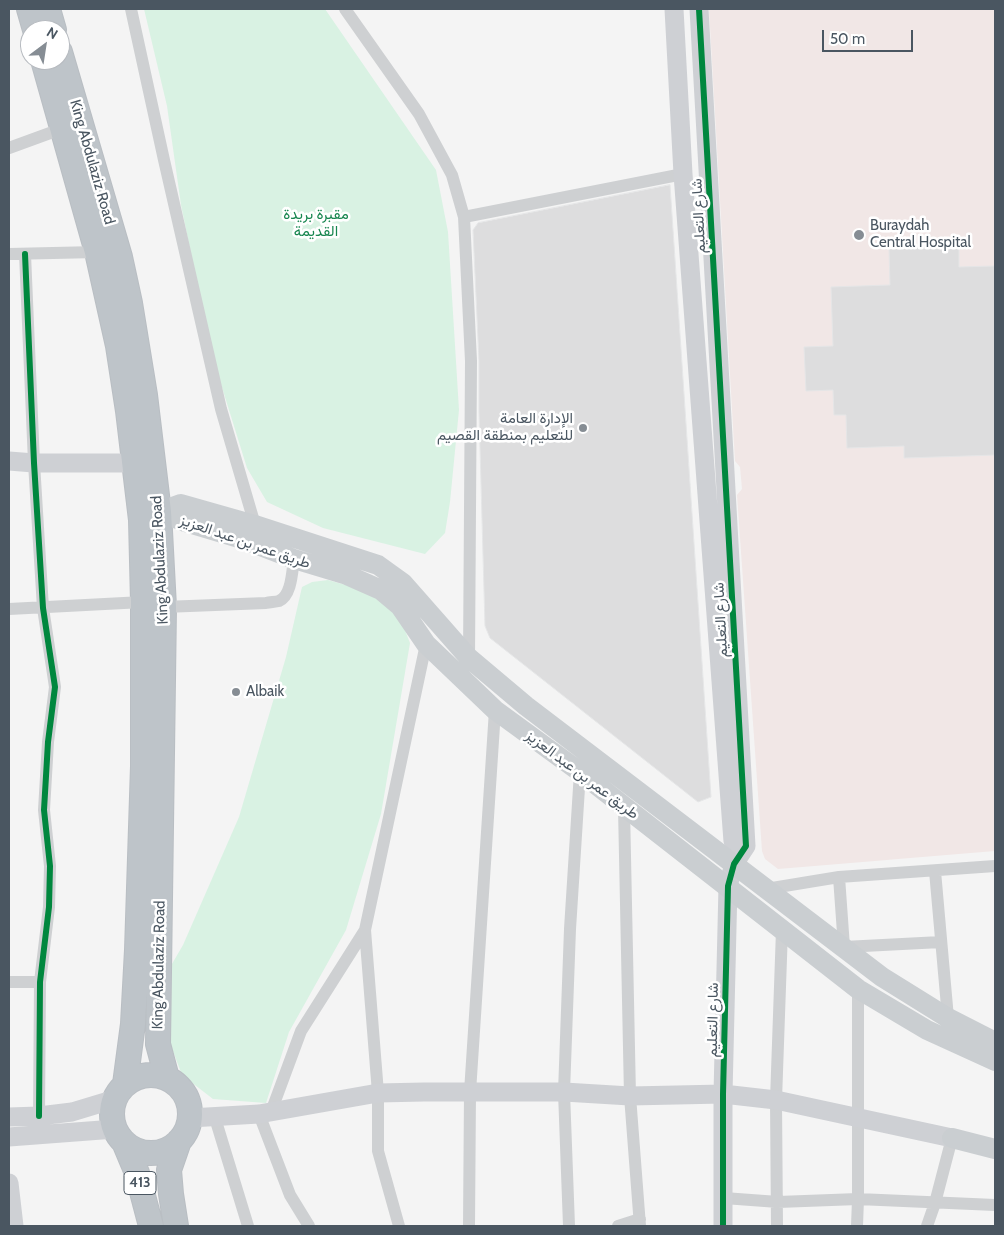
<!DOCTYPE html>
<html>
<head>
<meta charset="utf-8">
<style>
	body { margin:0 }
	#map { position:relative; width:1004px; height:1235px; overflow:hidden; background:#f4f4f4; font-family:Cabin,sans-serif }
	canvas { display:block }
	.frame { position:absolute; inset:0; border:10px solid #4a5661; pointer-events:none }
	.north { position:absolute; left:20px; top:20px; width:50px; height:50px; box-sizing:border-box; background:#fff; border:1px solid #b7bbc0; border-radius:50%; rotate:31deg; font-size:14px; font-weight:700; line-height:20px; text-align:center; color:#4a5661 }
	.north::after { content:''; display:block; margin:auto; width:18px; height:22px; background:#868d94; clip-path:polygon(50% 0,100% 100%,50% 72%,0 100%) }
	.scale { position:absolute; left:822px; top:30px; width:91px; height:22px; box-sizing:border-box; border:2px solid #4a5661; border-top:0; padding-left:6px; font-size:15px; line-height:18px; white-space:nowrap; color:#4a5661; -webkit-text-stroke:4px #fff; paint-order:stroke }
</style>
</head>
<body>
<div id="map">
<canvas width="1004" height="1235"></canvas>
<div class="frame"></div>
<div class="north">N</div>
<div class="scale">50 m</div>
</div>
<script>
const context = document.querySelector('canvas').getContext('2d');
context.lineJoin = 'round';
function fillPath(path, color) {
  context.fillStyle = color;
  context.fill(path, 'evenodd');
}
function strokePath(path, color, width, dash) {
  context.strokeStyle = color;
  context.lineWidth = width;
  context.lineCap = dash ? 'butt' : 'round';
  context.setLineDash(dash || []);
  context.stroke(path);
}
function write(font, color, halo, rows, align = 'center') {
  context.font = font + ' Cabin,Vazirmatn,sans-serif';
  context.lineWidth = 5;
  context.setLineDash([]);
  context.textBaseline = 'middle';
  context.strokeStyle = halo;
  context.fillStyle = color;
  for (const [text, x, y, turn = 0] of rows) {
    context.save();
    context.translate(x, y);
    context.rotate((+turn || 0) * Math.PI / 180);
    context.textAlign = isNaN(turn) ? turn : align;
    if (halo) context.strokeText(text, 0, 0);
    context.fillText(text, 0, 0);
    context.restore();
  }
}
fillPath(new Path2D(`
	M709 9H995V851L778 869 765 859 762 851 737 495 742 489 740 467 735 461Z`), '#f1e7e6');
fillPath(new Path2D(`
	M144 9H325L436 170 448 232 459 410 450 502 445 533 425 554 323 528 267 502 247 468 211 352 181 205 167 106Z
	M328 580 374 593 401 620 410 643 381 814 346 930 289 1032 266 1103 213 1099 182 1075 168 1038 169 969 183 945 239 817 286 657 302 587 312 582Z`), '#d9f2e3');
const building = new Path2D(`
	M670 185 711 797 698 802 490 638 485 626 479 412V361L473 230 478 223Z
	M959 246V267L995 266V455L904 458V446L847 448 846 415H834L833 390 806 391 804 347 833 346 831 287 890 285 889 248Z`);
fillPath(building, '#ddddde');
strokePath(building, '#e5e6e7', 1);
const highway = new Path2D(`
	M29 9 35 30
	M48 9 54 30
	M60 52 120 257 130 303 145 395 159 512 164 607 158 1044 167 1078
	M43 60 97 252 118 346 128 411 141 520 143 602V766L137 950 133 1024 125 1084
	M112 1114a39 39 0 1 1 78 0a39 39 0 1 1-78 0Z
	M124 1142 137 1173 151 1226
	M176 1226 171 1194 169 1170 179 1141`);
strokePath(highway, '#b9bec3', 26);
strokePath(new Path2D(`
	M131 9 164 160 221 409 255 525
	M345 9 419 114 452 175 464 217 471 361 469 658
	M9 148 61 129
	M464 217 683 174
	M9 254 97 252
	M25 254 34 463 43 608 55 687 48 742 44 810 50 866 49 907 40 982 39 1116
	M164 607 266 603C270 602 275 602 279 601 292 595 292 571 294 559
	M9 609 143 602
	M624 808 630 1096 640 1226
	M935 871 948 1018
	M839 877 844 947 941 942
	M766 889 839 877 995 866
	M9 982H40
	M271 1112 301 1031 365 930
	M259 1114 290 1195 309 1226
	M215 1118 248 1226
	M724 1198 778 1202 858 1199 995 1205
	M399 1226 378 1151V1093L365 930 426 644
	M469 1226 470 1092 495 710
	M569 1226 564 1092 570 929 580 772
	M618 1226 640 1219
	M777 1226 776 1100 782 930
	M857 1226 858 1199V989
	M927 1226 935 1203 952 1138`), '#ced0d2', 12);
strokePath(new Path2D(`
	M674 9 683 174 733 841
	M699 9 746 846 734 864 728 886 723 1094V1226
	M9 461 34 463H134
	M9 1117 39 1116 72 1112 115 1099
	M190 1118 259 1114 378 1093 424 1092H564L630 1096 723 1094 776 1100 952 1138
	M9 1137 115 1129
	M9 1183 14 1226`), '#ced0d4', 19);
strokePath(new Path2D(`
	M159 512 185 522 242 539 294 559 347 575 381 590 400 606 426 644 495 710 580 772 858 989 927 1030 995 1061
	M159 512 181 504 255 525 378 565 403 583 469 658 526 706 882 977 948 1018 995 1042
	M952 1138 995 1149`), '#caced1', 20);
strokePath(highway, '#bec4c9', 24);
strokePath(new Path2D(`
	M699 9 746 846 734 864 728 886 723 1094V1226
	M25 254 34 463 43 608 55 687 48 742 44 810 50 866 49 907 40 982 39 1116`), '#00873e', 6);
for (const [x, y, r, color] of [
	[859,235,6,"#868d94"],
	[583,428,5,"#868d94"],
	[236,692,5,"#868d94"]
]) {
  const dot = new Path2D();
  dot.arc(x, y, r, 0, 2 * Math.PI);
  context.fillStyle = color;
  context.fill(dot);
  strokePath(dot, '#fff', 2);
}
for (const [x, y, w] of [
	[140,1183,32]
]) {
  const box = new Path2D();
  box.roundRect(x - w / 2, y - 11.5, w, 23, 4);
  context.fillStyle = '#fff';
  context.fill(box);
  strokePath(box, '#4a5661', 1);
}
write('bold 14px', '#4a5661', null, [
	["413",140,1183]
]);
write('15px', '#4a5661', '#fff', [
	["King Abdulaziz Road",92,162,74],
	["شارع التعليم",699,216,-93],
	["طريق عمر بن عبد العزيز",245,542,19],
	["King Abdulaziz Road",160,560,-93],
	["شارع التعليم",721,620,-93],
	["طريق عمر بن عبد العزيز",582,775,37],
	["King Abdulaziz Road",159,965,-89],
	["شارع التعليم",713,1020,-89]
]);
write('15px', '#17864f', '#fff', [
	["مقبرة بريدة",316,215],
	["القديمة",316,232]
]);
write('15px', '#4a5661', '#fff', [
	["Buraydah",870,226],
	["Central Hospital",870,243],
	["الإدارة العامة",573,419,"right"],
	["للتعليم بمنطقة القصيم",573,436,"right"],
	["Albaik",246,692]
], 'left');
</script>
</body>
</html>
